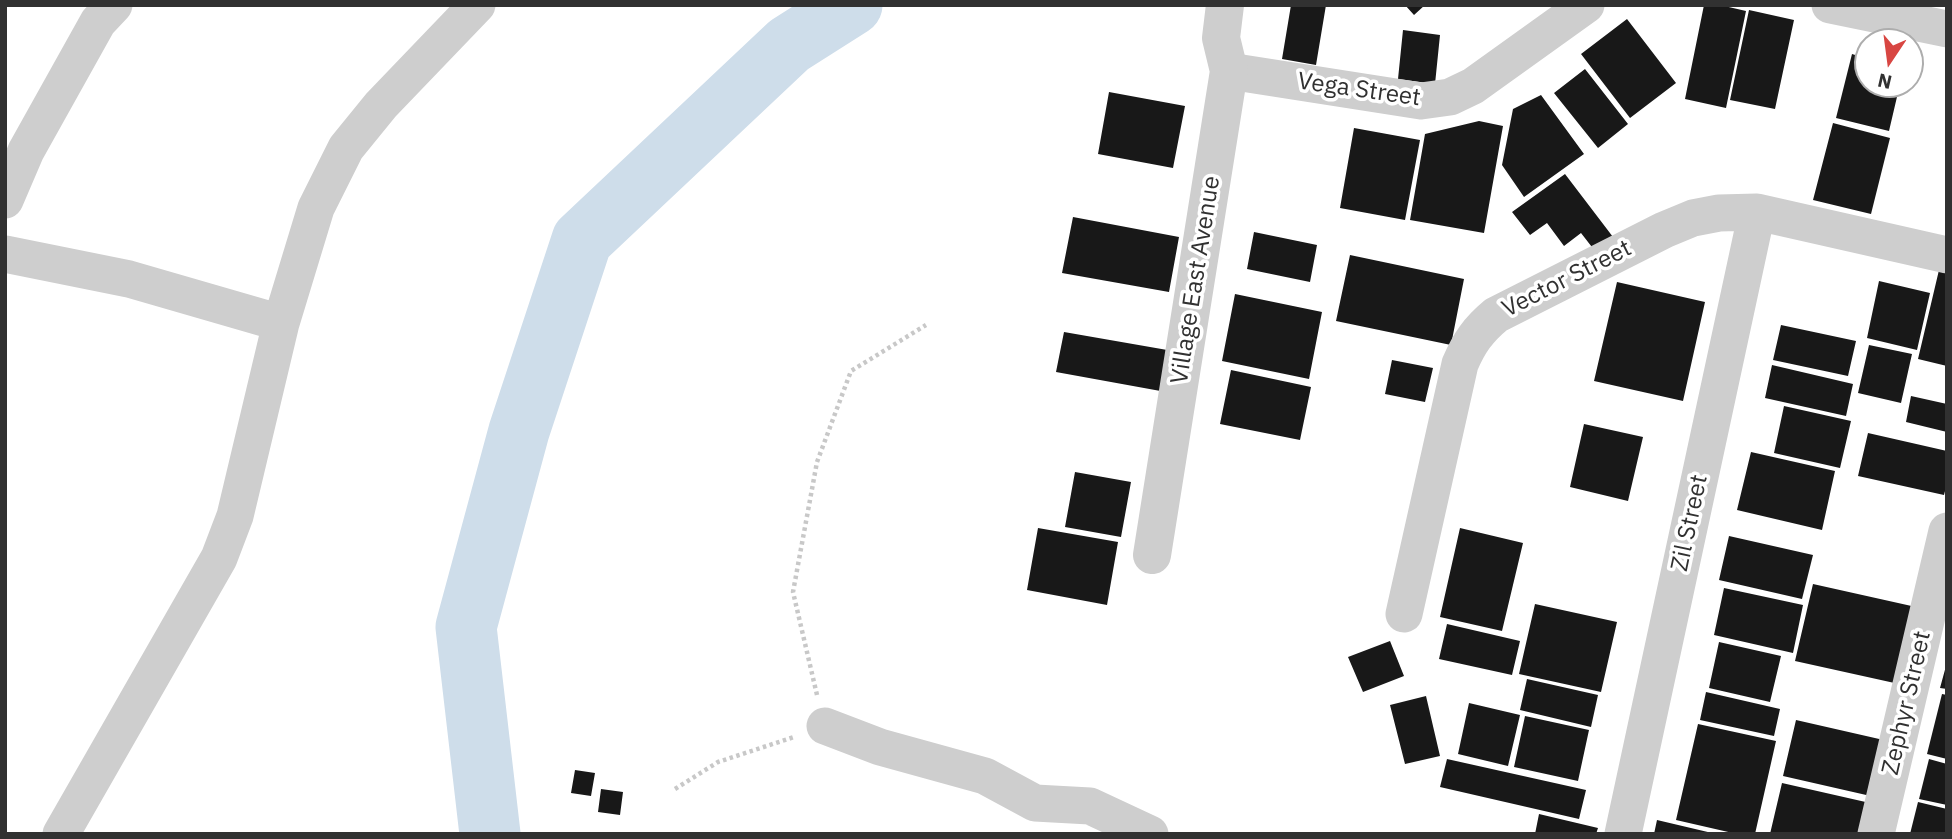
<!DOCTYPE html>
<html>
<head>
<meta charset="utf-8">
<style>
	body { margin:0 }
	#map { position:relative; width:1952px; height:839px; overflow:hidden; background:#fff; font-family:"IBM Plex Sans",sans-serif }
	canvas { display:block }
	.frame { position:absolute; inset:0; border:7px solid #313131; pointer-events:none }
	.north { position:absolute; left:1854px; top:28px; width:70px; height:70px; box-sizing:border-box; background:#fff; border:2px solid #adadad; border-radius:50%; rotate:193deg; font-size:19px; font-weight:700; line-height:28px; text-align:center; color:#313131 }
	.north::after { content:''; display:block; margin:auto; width:24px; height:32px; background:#d84642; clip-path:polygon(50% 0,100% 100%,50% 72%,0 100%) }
</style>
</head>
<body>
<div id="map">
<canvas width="1952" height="839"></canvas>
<div class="frame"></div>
<div class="north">N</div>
</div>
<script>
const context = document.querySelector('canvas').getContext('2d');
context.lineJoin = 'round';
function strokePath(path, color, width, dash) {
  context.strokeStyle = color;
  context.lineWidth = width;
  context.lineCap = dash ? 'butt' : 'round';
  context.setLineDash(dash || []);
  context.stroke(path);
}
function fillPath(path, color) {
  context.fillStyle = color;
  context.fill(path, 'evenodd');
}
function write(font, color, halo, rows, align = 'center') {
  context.font = font + ' "IBM Plex Sans",sans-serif';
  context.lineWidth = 7;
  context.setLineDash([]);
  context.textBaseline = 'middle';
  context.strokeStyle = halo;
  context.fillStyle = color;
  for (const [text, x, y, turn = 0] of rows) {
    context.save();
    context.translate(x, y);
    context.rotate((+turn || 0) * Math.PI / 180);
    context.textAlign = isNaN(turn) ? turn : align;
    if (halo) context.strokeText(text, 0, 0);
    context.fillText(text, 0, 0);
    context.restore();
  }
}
strokePath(new Path2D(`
	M490 834 466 627 519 431 582 240 789 45 852 5`), '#ceddea', 61);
fillPath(new Path2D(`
	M1291 5H1326L1316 65 1282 59Z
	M1405 5H1425L1414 15Z
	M1704 5H1720L1746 11 1726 108 1685 99Z
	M1749 10 1794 20 1775 109 1730 100Z
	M1627 19 1676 83 1630 118 1581 54Z
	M1403 30 1440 35 1435 84 1398 79Z
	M1852 54 1868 59V84H1900L1889 131 1836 118Z
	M1585 69 1628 124 1598 148 1554 93Z
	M1109 92 1185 106 1173 168 1098 154Z
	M1541 95 1584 154 1524 197 1502 165 1513 109Z
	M1479 121 1503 126 1484 233 1410 220 1425 134Z
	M1833 123 1890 138 1871 214 1813 200Z
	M1354 128 1420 140 1405 220 1340 208Z
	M1565 174 1613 237 1595 251 1581 233 1564 246 1547 223 1530 235 1512 212Z
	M1073 217 1179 237 1169 292 1062 273Z
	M1254 232 1317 245 1310 282 1247 269Z
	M1350 255 1464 279 1451 345 1336 321Z
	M1939 270 1947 272V366L1918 359Z
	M1879 281 1930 293 1917 350 1867 338Z
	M1617 282 1705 302 1683 401 1594 381Z
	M1235 294 1322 312 1309 379 1222 361Z
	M1781 325 1856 341 1848 376 1773 360Z
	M1064 332 1173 351 1166 392 1056 372Z
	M1869 345 1912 354 1901 403 1858 393Z
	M1392 360 1433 368 1425 402 1385 394Z
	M1772 365 1853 384 1846 416 1765 398Z
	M1231 370 1311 387 1300 440 1220 424Z
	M1911 396 1947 404V432L1906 422Z
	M1784 406 1851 421 1840 468 1774 453Z
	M1584 424 1643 437 1628 501 1570 487Z
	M1868 433 1947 451V483L1944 495 1858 476Z
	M1751 452 1835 471 1822 530 1737 510Z
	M1075 472 1131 482 1121 537 1065 527Z
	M1038 528 1118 542 1107 605 1027 590Z
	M1460 528 1523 543 1502 631 1440 617Z
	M1729 536 1813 555 1802 599 1719 580Z
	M1813 584 1916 607 1899 684 1795 661Z
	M1724 588 1803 605 1793 653 1714 635Z
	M1535 604 1617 622 1601 692 1519 674Z
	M1447 624 1520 641 1512 675 1439 659Z
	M1390 641 1404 676 1363 692 1348 657Z
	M1719 642 1781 656 1770 702 1709 688Z
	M1946 666H1947V689L1940 688Z
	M1527 679 1598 695 1591 727 1520 710Z
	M1706 692 1780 709 1774 736 1700 720Z
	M1942 694 1947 695V759L1927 754Z
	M1426 696 1440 756 1405 764 1390 705Z
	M1469 703 1520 715 1508 766 1458 754Z
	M1525 716 1589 730 1578 781 1514 767Z
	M1796 720 1888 741 1875 797 1783 776Z
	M1698 724 1776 741 1755 834H1737L1676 820Z
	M1447 759 1586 790 1579 819 1440 787Z
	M1929 759 1947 764V805L1919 799Z
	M575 770 595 773 591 796 571 793Z
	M1782 783 1870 803 1863 834H1770Z
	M601 789 623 792 620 815 598 812Z
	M1918 802 1947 809V834H1910Z
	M1539 814 1598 828 1596 834H1535Z
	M1657 820 1712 833V834H1654Z`), '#181818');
strokePath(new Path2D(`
	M817 695 793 592 817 462 851 371 926 325
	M675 789 718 762 794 737`), '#c8c8c8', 4.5, [3.5, 3.5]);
strokePath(new Path2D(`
	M1830 5 1947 29
	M1229 71 1421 101 1450 97 1473 86 1586 5
	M5 200 26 151 98 22 114 5
	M5 254 129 279 281 323
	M1404 614 1460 364C1469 343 1478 330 1496 315L1664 230 1693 218 1719 213 1757 212 1947 255
	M825 726 880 747 985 776 1035 803 1090 806 1150 834
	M61 834 219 558 235 516 281 323 316 208 346 148 381 105 477 5
	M1623 834 1757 212
	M1876 834 1947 531`), '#cecece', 37);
strokePath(new Path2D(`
	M1152 555 1229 71 1221 38 1225 5`), '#cecece', 38);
write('24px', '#313131', '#fff', [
	["Vega Street",1359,90,8],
	["Vector Street",1567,279,-27],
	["Village East Avenue",1196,280,-81],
	["Zil Street",1690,523,-78],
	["Zephyr Street",1907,703,-77]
]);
</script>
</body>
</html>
